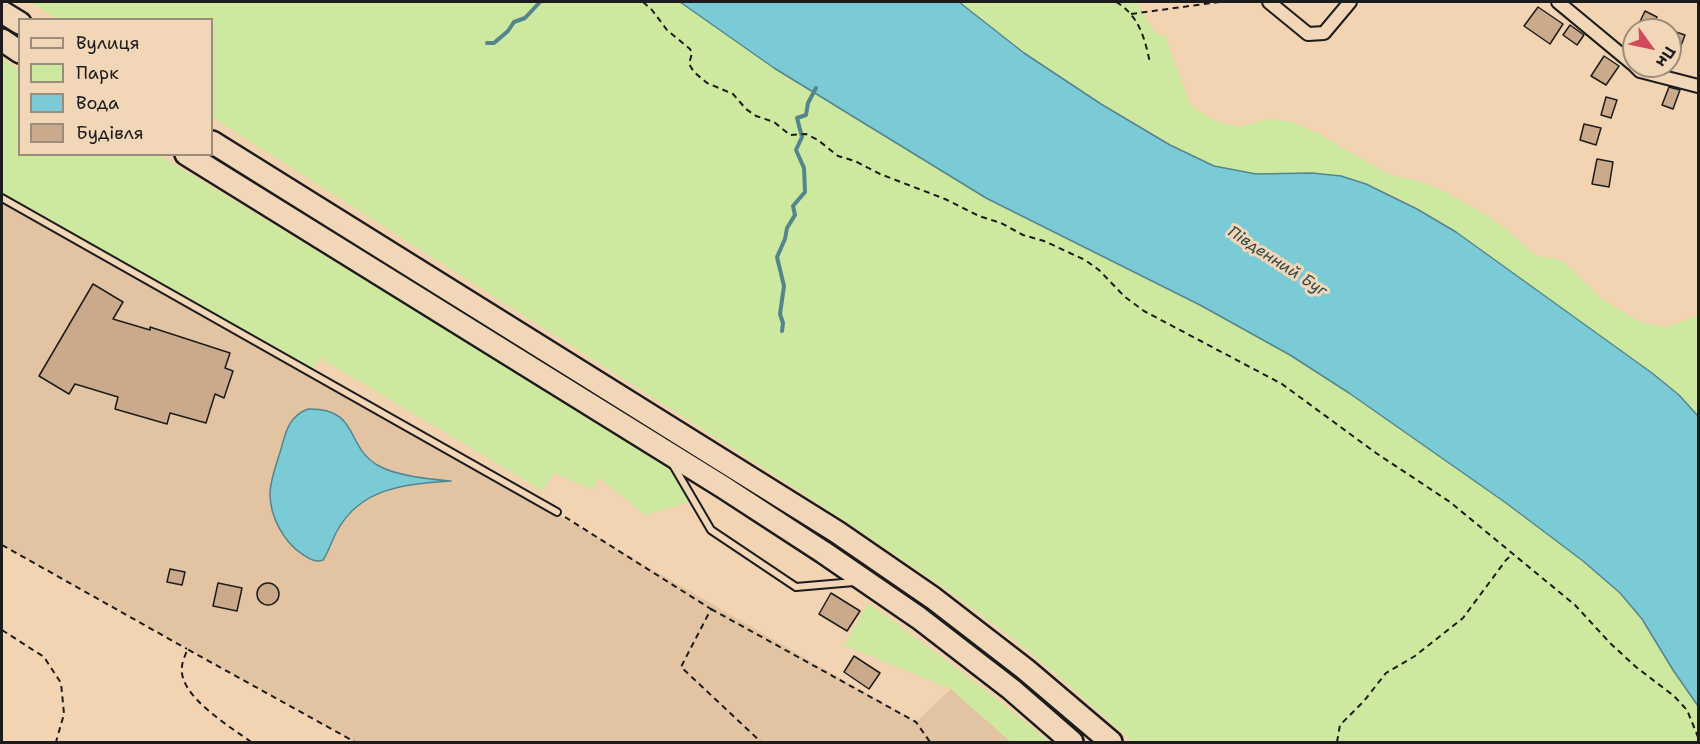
<!DOCTYPE html>
<html>
<head>
<meta charset="utf-8">
<style>
	body { margin:0 }
	#map { position:relative; width:1700px; height:744px; overflow:hidden; background:#f2d4b2; font-family:"Shantell Sans",sans-serif }
	canvas { display:block }
	.frame { position:absolute; inset:0; border:3px solid #1c1c1c; pointer-events:none }
	.legend { position:absolute; left:18px; top:18px; width:195px; height:138px; box-sizing:border-box; background:#f1d6b8; border:2px solid #9c8c7a; margin:0; padding:8px 10px; list-style:none; font-size:18px; color:#1c1c1c }
	.legend li { display:flex; align-items:center; gap:12px; height:30px }
	.legend b { width:30px; border:2px solid #9c8c7a }
	.north { position:absolute; left:1622px; top:18px; width:60px; height:60px; box-sizing:border-box; background:#f1d6b8; border:2px solid #9c8c7a; border-radius:50%; rotate:123deg; font-size:16px; font-weight:700; line-height:24px; text-align:center; color:#1c1c1c }
	.north::after { content:''; display:block; margin:auto; width:21px; height:27px; background:#d1495b; clip-path:polygon(50% 0,100% 100%,50% 72%,0 100%) }
</style>
</head>
<body>
<div id="map">
<canvas width="1700" height="744"></canvas>
<div class="frame"></div>
<ul class="legend">
<li><b style="height:8px;background:#f1d6b8"></b>Вулиця</li>
<li><b style="height:16px;background:#cde89f"></b>Парк</li>
<li><b style="height:16px;background:#7bcbd6"></b>Вода</li>
<li><b style="height:16px;background:#caaa8a"></b>Будівля</li>
</ul>
<div class="north">Пн</div>
</div>
<script>
const context = document.querySelector('canvas').getContext('2d');
context.lineJoin = 'round';
function fillPath(path, color) {
  context.fillStyle = color;
  context.fill(path, 'evenodd');
}
function strokePath(path, color, width, dash) {
  context.strokeStyle = color;
  context.lineWidth = width;
  context.lineCap = dash ? 'butt' : 'round';
  context.setLineDash(dash || []);
  context.stroke(path);
}
function write(font, color, halo, rows, align = 'center') {
  context.font = font + ' "Shantell Sans",sans-serif';
  context.lineWidth = 6;
  context.setLineDash([]);
  context.textBaseline = 'middle';
  context.strokeStyle = halo;
  context.fillStyle = color;
  for (const [text, x, y, turn = 0] of rows) {
    context.save();
    context.translate(x, y);
    context.rotate((+turn || 0) * Math.PI / 180);
    context.textAlign = isNaN(turn) ? turn : align;
    if (halo) context.strokeText(text, 0, 0);
    context.fillText(text, 0, 0);
    context.restore();
  }
}
fillPath(new Path2D(`
	M2 198 311 372 916 722 951 689 1011 742H355L2 545Z`), '#e2c4a3');
fillPath(new Path2D(`
	M30 2H680L790 78 986 198 1200 305 1290 355 1349 393 1506 503 1583 561 1631 604 1673 670 1698 706V742H1133C1092 706 1051 669 1008 635 942 584 871 539 801 492L212 117V20L58 19Z
	M959 2H1136L1155 33 1165 36 1191 106 1215 121 1239 127 1267 119 1293 122 1317 133 1388 174 1422 182 1444 191 1486 215 1506 229 1536 256 1554 258 1564 262 1603 300 1643 323 1668 327 1698 315V416L1679 395 1652 373C1609 343 1566 312 1523 281 1474 245 1424 206 1365 184 1316 165 1263 183 1214 166 1188 156 1165 141 1142 127 1077 90 1017 49 959 2Z
	M2 59 19 70 20 154 159 155 675 468 694 501 645 515 599 478 593 490 554 473 543 491 320 358 311 372 2 198Z
	M868 603C930 648 991 692 1049 742H1011L951 689 844 645Z`), '#cde89f');
const water = new Path2D(`
	M680 2H959L1024 53 1101 104 1170 145 1214 166 1256 174 1312 173 1341 176 1366 184 1417 209 1456 232 1652 373 1679 395 1698 416V706L1673 670 1642 619 1620 593 1583 561 1506 503 1349 393 1290 355 1200 305 986 198 774 68Z
	M308 409C361 408 344 447 379 466 397 476 430 479 451 481 406 484 361 487 337 531 332 540 329 551 323 560 315 563 310 559 302 554 284 542 270 517 270 494 270 480 277 463 281 449 286 431 289 416 308 409Z`);
fillPath(water, '#7bcbd6');
strokePath(water, '#55858c', 1.5);
strokePath(new Path2D(`
	M487 43H494L508 31 514 22 525 18 540 2
	M782 331 783 323 780 314 784 286 777 257 785 239 787 228 795 215 793 206 805 192 804 168 796 150 802 137 797 118 806 115 808 103 816 88`), '#55858c', 4);
const building = new Path2D(`
	M1538 7 1563 24 1550 44 1524 26Z
	M1645 11 1657 17 1651 30H1636Z
	M1570 25 1584 35 1577 45 1563 35Z
	M1670 30 1685 35 1679 51 1670 48Z
	M1604 56 1619 66 1606 85 1591 76Z
	M1669 87 1680 90 1673 109 1662 105Z
	M1606 97 1617 100 1611 118 1601 115Z
	M1584 124 1601 128 1596 145 1580 140Z
	M1597 159 1613 162 1609 187 1592 184Z
	M93 284 123 302 113 319 150 330V327L230 353 225 368 233 371 224 398 215 394 206 423 170 413 167 424 115 409 118 397 75 384 69 394 39 376Z
	M170 569 185 572 182 585 167 582Z
	M257 594a11 11 0 1 1 22 0a11 11 0 1 1-22 0Z
	M218 583 242 588 237 611 213 606Z
	M831 593 860 611 847 631 819 614Z
	M854 656 880 673 869 689 844 672Z`);
fillPath(building, '#caaa8a');
strokePath(building, '#1c1c1c', 1.5);
const lane = new Path2D(`
	M2 198 557 512
	M673 465 711 530 796 587 854 582`);
const street = new Path2D(`
	M1269 2 1308 34 1324 33 1350 2
	M1558 2 1634 65
	M1635 66 1640 71 1698 86`);
const highway = new Path2D(`
	M2 12 20 23
	M2 40 20 52
	M212 142 837 532 933 598 1025 669 1111 742
	M186 154 723 487 823 552 919 618 1011 689 1072 742`);
strokePath(lane, '#1c1c1c', 10);
strokePath(street, '#1c1c1c', 16);
strokePath(highway, '#1c1c1c', 26);
strokePath(new Path2D(`
	M643 2 652 10 667 30 690 49 692 53 689 64 694 72 707 83 733 94 746 109 756 116 774 122 790 135 806 134 818 140 838 156 855 161 880 174 945 199 979 216 1001 223 1023 235 1044 241 1085 260 1099 270 1125 297 1144 311 1282 384 1376 453 1450 502 1575 605 1610 643 1636 667 1674 696 1687 710 1698 737
	M1116 2C1139 15 1145 39 1150 63
	M1131 14 1219 2
	M565 517 711 609 681 667 761 742
	M2 545 187 649
	M711 609 916 722 930 742
	M2 630 44 657 61 683 64 714 56 742
	M251 742C231 727 178 696 182 667 182 661 186 655 187 649L355 742
	M1337 742 1340 725 1364 701 1386 673 1415 656 1463 618 1506 560 1513 554`), '#1c1c1c', 2, [6, 4.5]);
strokePath(lane, '#f1d6b8', 6);
strokePath(street, '#f1d6b8', 12);
strokePath(highway, '#f1d6b8', 21);
write('italic 16px', '#34484a', '#f1d6b8', [
	["Південний Буг",1277,262,33]
]);
</script>
</body>
</html>
